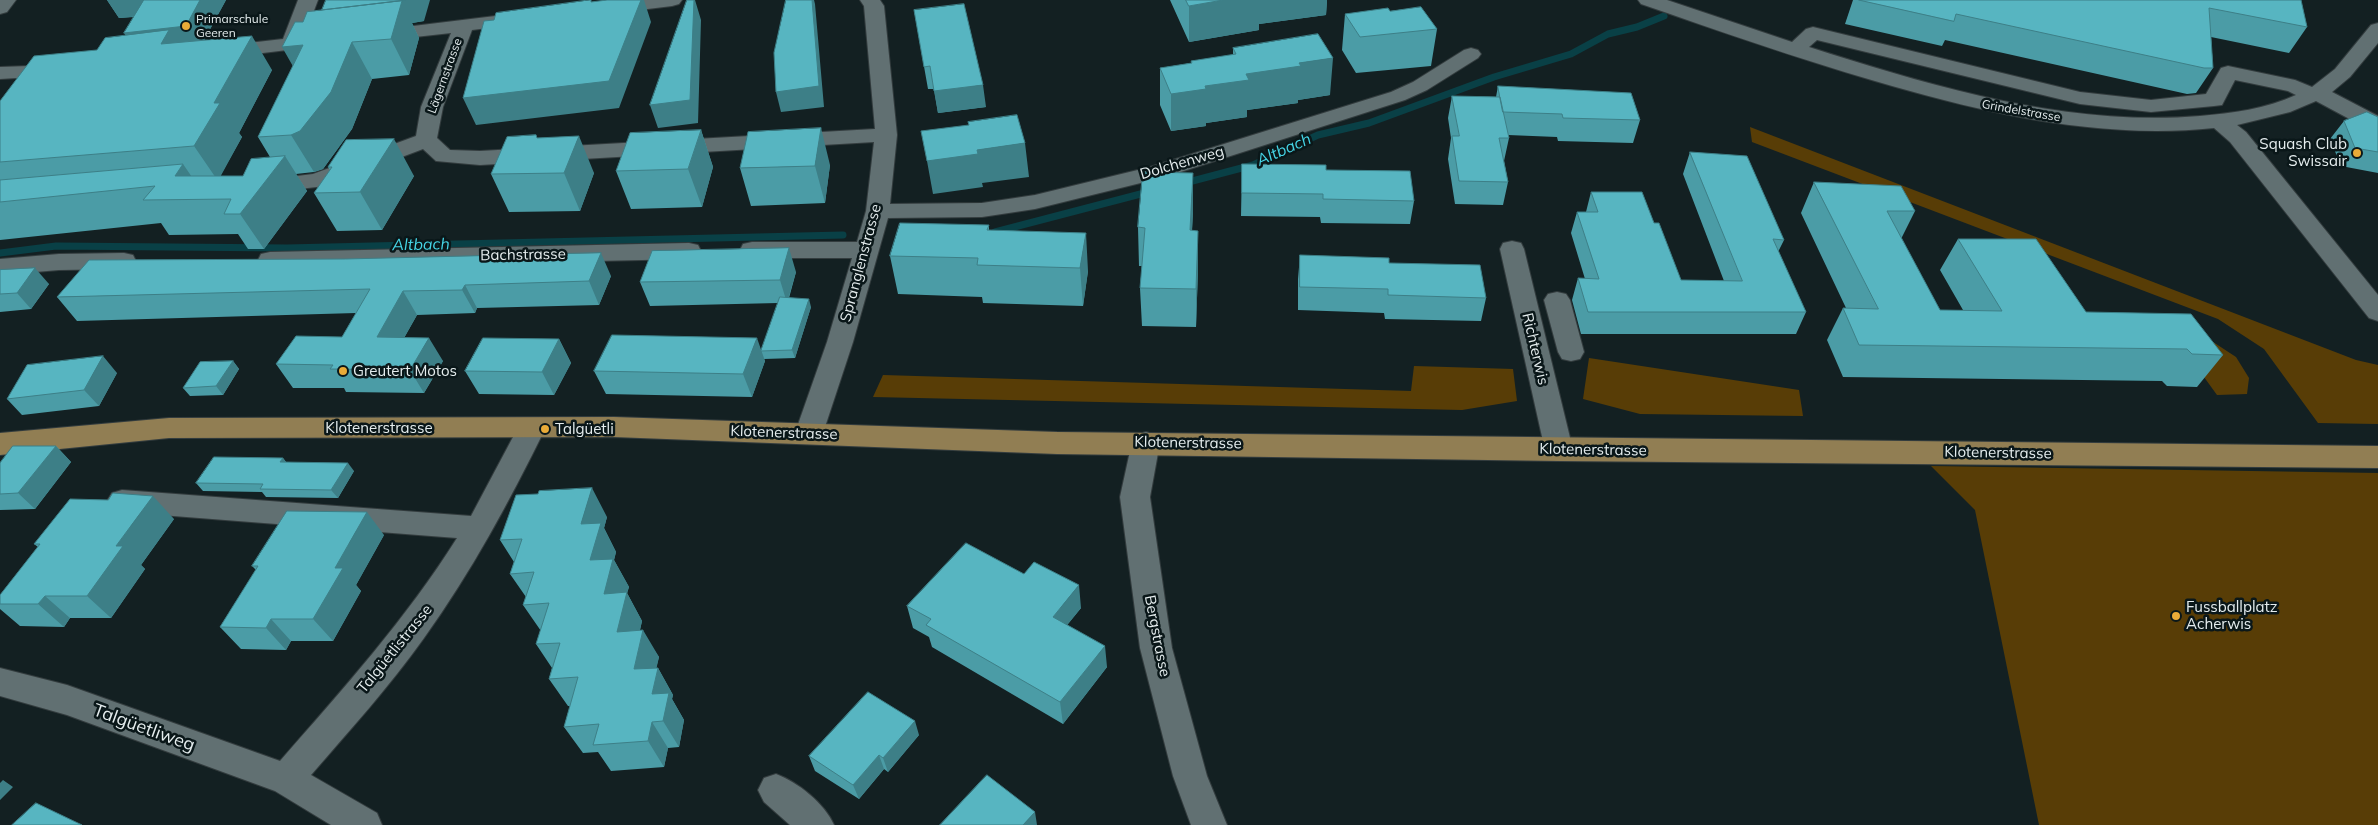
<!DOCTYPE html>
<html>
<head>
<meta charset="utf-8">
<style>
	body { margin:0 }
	canvas { display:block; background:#132022 }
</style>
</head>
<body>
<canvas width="2378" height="825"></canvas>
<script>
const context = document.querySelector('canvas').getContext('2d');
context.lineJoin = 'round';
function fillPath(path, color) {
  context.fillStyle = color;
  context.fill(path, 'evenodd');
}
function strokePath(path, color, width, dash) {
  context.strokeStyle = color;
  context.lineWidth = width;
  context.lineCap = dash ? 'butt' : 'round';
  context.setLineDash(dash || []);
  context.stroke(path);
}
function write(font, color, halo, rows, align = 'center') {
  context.font = font + ' Mulish,sans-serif';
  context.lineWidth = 5;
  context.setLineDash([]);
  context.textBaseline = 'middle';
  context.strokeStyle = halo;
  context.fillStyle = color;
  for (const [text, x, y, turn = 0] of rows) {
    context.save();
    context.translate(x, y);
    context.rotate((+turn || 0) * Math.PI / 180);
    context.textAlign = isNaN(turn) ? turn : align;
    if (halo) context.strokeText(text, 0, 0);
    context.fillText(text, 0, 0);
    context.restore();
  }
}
fillPath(new Path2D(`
	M1750 127 2356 360 2378 365V424L2318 423 2264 349 2218 319 1752 142Z
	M2175 337 2207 338 2236 357 2249 378 2247 394 2217 395Z
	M1589 358 1799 390 1803 416 1640 414 1583 399Z
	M1414 366 1513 369 1517 401 1462 410 873 397 883 375 1411 391Z
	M1931 466 2378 473V825H2039L1975 510Z`), '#583d06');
strokePath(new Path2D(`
	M1181 184 1253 165 1318 135 1369 123 1494 77 1571 54 1608 34 1637 27 1664 16
	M995 232 1152 191
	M0 253 56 246 287 248 843 235`), '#094046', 7);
const minor = new Path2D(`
	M0 0H16L7 12 0 14Z
	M298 0H318L304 37 321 35 328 37 331 41 328 45 222 58 215 56 212 52 215 48 222 46 283 39Z
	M625 0H682L679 4 672 6 607 14 600 12 597 8 600 4Z
	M860 0H880L884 6 897 135 890 204 982 203 1035 195 1150 167 1391 92 1413 82 1464 50 1471 48 1478 50 1481 54 1478 58 1427 90 1405 100 1165 177 1035 209 982 217 888 218 853 342 823 433 819 440 809 443 799 440 795 433 827 342 852 258H752L743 256 740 250 743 244 752 242H857L866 211 874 142 480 165 436 161 423 149 325 186 265 193 257 191 254 186 257 181 313 174 416 136 421 107 451 33 379 41 372 39 369 35 372 31 520 13 527 15 530 19 527 23 472 30 443 107 437 138 450 150 480 151 875 129 864 6Z
	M1638 0H1667L1792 42 1806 29 1813 27 2080 92 2151 100 2206 94 2221 68 2228 66 2295 80 2312 87 2335 69 2371 25 2378 23V43L2350 77 2332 92 2378 116V132L2370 130 2316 101 2290 112 2237 125 2246 132 2378 295V321L2369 318 2230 142 2214 128C2099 140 1984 113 1875 81 1796 58 1719 31 1641 4ZM1817 40 2080 104 2151 112 2214 106 2222 105 2235 80 2288 91 2296 95C2266 109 2232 113 2200 116 2067 127 1935 87 1809 47Z
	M58 65 65 67 68 71 65 75 0 79V67Z
	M1512 241 1521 243 1524 249 1573 450 1569 458 1559 461 1549 458 1545 450 1500 249 1503 243Z
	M689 243 698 245 701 251 698 257 689 259 270 268 261 266 258 260 261 254 270 252Z
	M124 253 133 255 136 261 133 267 124 269 59 270 0 275V259L59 254Z
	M1557 292 1566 294 1570 300 1584 352 1580 359 1571 361 1562 359 1558 352 1544 300 1548 294Z
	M531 419 541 422 545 429C509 502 472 571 424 638 390 686 350 730 311 775L377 813 382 825H331L275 791 67 715 0 696V668L67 685 280 761C343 689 406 619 457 538L122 512 112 509 107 501 112 493 122 490 471 516 521 422Z
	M1146 432 1156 435 1160 442 1150 497 1172 648 1207 776 1227 825H1191L1173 776 1140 648 1120 497 1132 442 1136 435Z
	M776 774C798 782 825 804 834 825H790L764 802 758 790 764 778Z`);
const major = new Path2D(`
	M614 417 1057 432 2378 446V468L1559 461 1057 454 614 437 169 438 0 455V433L169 418Z`);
strokePath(minor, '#333c3e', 2);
strokePath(major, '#333c3e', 2);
fillPath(minor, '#617072');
fillPath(major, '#917e53');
fillPath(new Path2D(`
	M107 0H226L204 40 272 70 239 133 242 137 220 176H243L270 157 258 137 293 66 295 22 424 21 412 23 419 38 409 75 372 79 352 129 323 169 314 172 296 174 307 191 264 249H248L238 234 169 235 161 223 0 240V101L126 35 134 17 119 18Z
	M1170 0H1327L1326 15 1259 24V30L1189 42Z
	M1853 0H2301L2307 27 2289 53 2211 37 2213 68 2196 93 2187 94 1945 40 1942 46 1845 24Z
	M914 10 986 107 938 113 934 89H928Z
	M1390 11 1437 29 1431 66 1356 73 1342 50 1345 14Z
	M1233 48 1330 95 1298 100V103L1247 110V117L1206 123V126L1171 131 1160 105V68L1191 63V61L1233 55Z
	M1498 86 1640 120 1633 143 1558 141 1557 137 1508 135 1509 138 1504 161 1508 182 1503 205 1455 204 1448 159 1451 138 1448 118 1452 96 1496 97Z
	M2378 117V173L2341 166 2330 139 2344 121Z
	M701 130 713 167 702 207 631 209 616 171Z
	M536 135 537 138 594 173 580 211 509 212 491 174Z
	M346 140 414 176 382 230 337 231 314 193 330 170 328 167Z
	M1690 152 1784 240 1778 252 1806 312 1796 334H1581L1572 300 1578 278 1585 279 1571 233 1577 212H1586L1591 192 1654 223 1681 280 1724 281 1683 174Z
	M1242 164 1326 170 1414 201 1410 224 1321 223 1320 217 1241 216Z
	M830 165 825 203 751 206 740 168Z
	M1814 182 1915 211 1901 239 1940 310H1963L1940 270 1958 239 2086 312 2223 355 2197 387 2167 386 2162 381 1843 377 1827 340 1843 308H1846L1801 213Z
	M1193 211 1192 230 1198 269 1196 327 1142 326 1140 288 1142 266H1139L1138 227Z
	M989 225V230L1088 271 1083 306 983 303 982 297 898 294 890 256Z
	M1300 255 1389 263 1486 298 1481 321 1385 319 1384 313 1298 310V279Z
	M0 270 49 284 31 309 0 312Z
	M796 272 789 298 811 307 795 358 764 359 765 361 752 397 606 394 594 371 761 351 778 303 650 306 640 282Z
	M611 276 599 305 477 308 475 313 417 315 404 338 443 361 424 393 346 392 344 388H293L276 364 342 337 356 313 77 321 57 297Z
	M559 339 571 363 554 395 479 394 465 371Z
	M233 361 239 369 223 395 190 396 183 388Z
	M117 373 99 406 22 415 7 399Z
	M56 446 71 462 35 509 0 510V463Z
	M283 458 286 462 354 471 338 498 266 497 262 492 203 491 196 483Z
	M607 517 604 528 616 552 614 560 629 587 627 593 642 621 640 630 659 657 656 668H658L673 695 672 699 684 720 679 747 668 748 664 767 611 771 598 752 583 753 564 727 570 706H568L549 679 552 668 536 644 541 631 523 605 526 597 510 574 514 562 500 540Z
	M174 519 141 565 145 569 111 618H70L64 627 20 626 0 609V595L38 547 34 544Z
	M384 535 356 585 361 591 333 641H291L286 650 241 649 220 627 256 570 252 566Z
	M907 606 1081 608 1067 625 1107 667 1063 724 932 647 929 637 913 628Z
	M919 735 888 772 884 769 859 799 815 771 809 756Z`), '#4b9ca6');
fillPath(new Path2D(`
	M107 0H155L163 14 119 18Z
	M200 0H226L200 48 139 55 124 33Z
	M406 0H430L424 21 412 23 419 38 409 75 391 39 334 32 322 10Z
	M641 0H644L651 22 619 108 476 125 463 98Z
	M694 0H695L701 20 698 123 658 128 650 105Z
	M812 0H814L815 4 824 107 781 112 776 92Z
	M1223 0H1327L1326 15 1259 24V30L1189 42V6Z
	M252 36 272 70 239 133 242 137 218 181 194 146 214 103Z
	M352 42 372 79 352 129 323 169 314 172 291 135Z
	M303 45V84L282 47Z
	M1333 58 1330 95 1298 100V103L1247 110V117L1206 123V126L1171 131V94L1205 86 1246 74 1299 63Z
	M983 85 986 107 938 113 934 91Z
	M821 128 830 165 825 203 815 166Z
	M701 130 713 167 702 207 688 169Z
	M579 136 594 173 580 211 564 173Z
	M394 139 414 176 382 230 360 192Z
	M1025 143 1029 177 982 183 983 187 933 194 927 161 977 150Z
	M285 156 307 191 264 249 240 214Z
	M183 164 207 199 175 176Z
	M1193 173V211L1190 269V230Z
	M1198 231V269L1196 327V289Z
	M1086 233 1088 271 1083 306 1080 268Z
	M789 248 796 272 787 303 780 280Z
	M601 253 611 276 599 305 589 281Z
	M35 268 49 284 31 309 17 293Z
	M465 285 477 308 475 313 462 290Z
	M403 291 417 315 391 361 377 337Z
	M809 299 811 307 795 358 792 350Z
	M429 338 443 361 424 393 410 370Z
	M757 338 765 361 752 397 743 374Z
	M559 339 571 363 554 395 542 372Z
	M103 356 117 373 99 406 84 390Z
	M233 361 239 369 223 395 216 386Z
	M56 446 71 462 35 509 18 493Z
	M283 458 289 466 280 462Z
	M348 463 354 471 338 498 331 490Z
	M592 488 607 517 604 528 616 552 614 560 629 587 627 593 642 621 633 659 617 632 604 594 590 560 581 524Z
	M153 496 174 519 141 565 145 569 111 618 87 596 116 546Z
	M367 512 384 535 356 585 361 591 333 641 313 619 335 568Z
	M1079 585 1081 608 1056 639 1053 617Z
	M45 596 70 618 64 627 38 604Z
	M271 619 291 641 286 650 266 628Z
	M643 630 659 657 650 697 634 669Z
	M1105 646 1107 667 1063 724 1060 702Z
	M658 668 673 695 672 699 684 720 679 747 663 721 652 694Z
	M915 721 919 735 888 772 883 758Z
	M652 722 668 748 664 767 648 741Z
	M879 755 884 769 859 799 853 785Z
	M3 780 13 787 0 800V783Z
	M1035 812 1037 825H1023Z`), '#3d7f87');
const building = new Path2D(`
	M144 0H200L186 26 124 33Z
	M326 0H406L322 10Z
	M591 0V2L607 0H641L609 81 463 98 484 21 494 20 496 13Z
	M687 0H694L690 100 650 105Z
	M786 0H812L819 86 776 92 774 53Z
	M1186 0H1223L1189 6Z
	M1859 0H2301L2307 27 2209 8 2213 68H2204L1956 14 1954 21Z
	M402 1 391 39 352 42 331 92 300 131 291 135 258 137 303 45 282 47 295 22H303L307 12Z
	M964 4 983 85 934 91 930 66 924 67 914 10Z
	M1421 7 1437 29 1360 37 1345 14 1388 8 1390 11Z
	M169 30 161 44 252 36 214 103H220L194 146 0 162V101L34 56 97 50 105 38Z
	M1318 34 1333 58 1299 63 1301 66 1246 74 1249 80 1205 86 1206 89 1171 94 1160 68 1192 63 1191 61 1236 54 1233 48Z
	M1498 86 1631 93 1640 120 1563 118 1562 114 1503 112Z
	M1452 96 1500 97 1509 138H1499L1508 182 1459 181 1452 136H1459Z
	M2367 112 2378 117V152L2355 148 2344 121Z
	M1017 115 1025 143 977 150 978 154 927 161 921 131 969 125 968 122Z
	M821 128 815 166 740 168 748 132Z
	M701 130 688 169 616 171 630 133Z
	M536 135 537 138 579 136 564 173 491 174 507 137Z
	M394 139 360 192 314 193 332 167H328L346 140Z
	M1690 152 1747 156 1784 240 1773 239 1806 312H1588L1578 278 1599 279 1577 212H1598L1591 192H1642L1654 223H1659L1681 280 1742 281Z
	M285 156 240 214H224L231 199 143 200 155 186 0 202V180L183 164 175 176H243L251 159Z
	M1242 164 1326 165V170L1410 171 1414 201 1323 199V194L1242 193Z
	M1143 172 1193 173 1190 230 1198 231 1196 289 1140 288 1145 228 1138 227Z
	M1814 182 1901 186 1915 211H1887L1940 310 2002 311 1958 239H2036L2086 312 2191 314 2223 355 2192 354 2187 349 1859 345 1843 308 1878 309Z
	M900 223 989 225 987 230 1086 233 1080 268 977 265 978 258 890 256Z
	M789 248 780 280 640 282 652 251Z
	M601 253 589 281 465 285 462 290 403 291 377 337 429 338 410 370 330 369 333 365 276 364 296 336 342 337 370 289 57 297 89 260 345 259Z
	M1300 255 1389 258V263L1480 265 1486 298 1388 295V289L1300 287Z
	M35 268 17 293 0 294V270Z
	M780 297 809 299 792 350 761 351Z
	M612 335 757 338 743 374 594 371Z
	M483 338 559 339 542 372 465 371Z
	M103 356 84 390 7 399 27 365Z
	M233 361 216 386 183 388 200 362Z
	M13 446H56L18 493 0 494V463Z
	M214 457 283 458 280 462 348 463 331 490 260 489 263 484 196 483Z
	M592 488 581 524 601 523 590 560 613 559 604 594 627 592 617 632 643 630 634 669 658 668 652 694 669 693 663 721 652 722 648 741 593 745 599 724 564 727 578 677 549 679 560 643 536 644 549 603 523 605 534 572 510 574 522 539 500 540 516 495 538 494 539 491Z
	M113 493 153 496 116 546H123L87 596H45L38 604H0V595L40 544H34L70 499 108 500Z
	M287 511 367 512 335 568H343L313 619H271L266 628 220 627 258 566H252Z
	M966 543 1024 574 1034 562 1079 585 1053 617 1105 646 1060 702 926 625 931 619 907 606Z
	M868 692 915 721 883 758 879 755 853 785 809 756Z
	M987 775 1035 812 1023 825H940Z
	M36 803 82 825H12Z`);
fillPath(building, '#57b5c1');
strokePath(building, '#3d7f87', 1);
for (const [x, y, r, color] of [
	[186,26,5,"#e9ab38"],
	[2357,153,5,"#e9ab38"],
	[343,371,5,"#e9ab38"],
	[545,429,5,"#e9ab38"],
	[2176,616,5,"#e9ab38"]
]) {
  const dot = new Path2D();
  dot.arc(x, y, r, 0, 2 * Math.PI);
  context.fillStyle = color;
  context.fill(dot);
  strokePath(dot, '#0a1719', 2);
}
write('12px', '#e5edee', '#0a1719', [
	["Primarschule",196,19],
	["Geeren",196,33]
], 'left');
write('12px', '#e5edee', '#0a1719', [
	["Lägernstrasse",445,76,-70],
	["Grindelstrasse",2021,111,10]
]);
write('15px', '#e5edee', '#0a1719', [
	["Squash Club",2347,144,"right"],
	["Swissair",2347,161,"right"],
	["Greutert Motos",353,371],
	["Talgüetli",555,429],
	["Fussballplatz",2186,607],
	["Acherwis",2186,624]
], 'left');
write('15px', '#e5edee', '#0a1719', [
	["Dolchenweg",1182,163,-16],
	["Bachstrasse",523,255,-1],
	["Spranglenstrasse",861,263,-75],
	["Richterwis",1535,349,77],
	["Klotenerstrasse",379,428],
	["Klotenerstrasse",784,433,2],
	["Klotenerstrasse",1188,443,1],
	["Klotenerstrasse",1593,450,1],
	["Klotenerstrasse",1998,453,1],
	["Bergstrasse",1157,636,79],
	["Talgüetlistrasse",395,649,-51]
]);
write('italic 16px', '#45d4e5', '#0a1719', [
	["Altbach",1284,150,-24],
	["Altbach",421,245,-1]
]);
write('18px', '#e5edee', '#0a1719', [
	["Talgüetliweg",144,728,20]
]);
</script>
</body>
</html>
